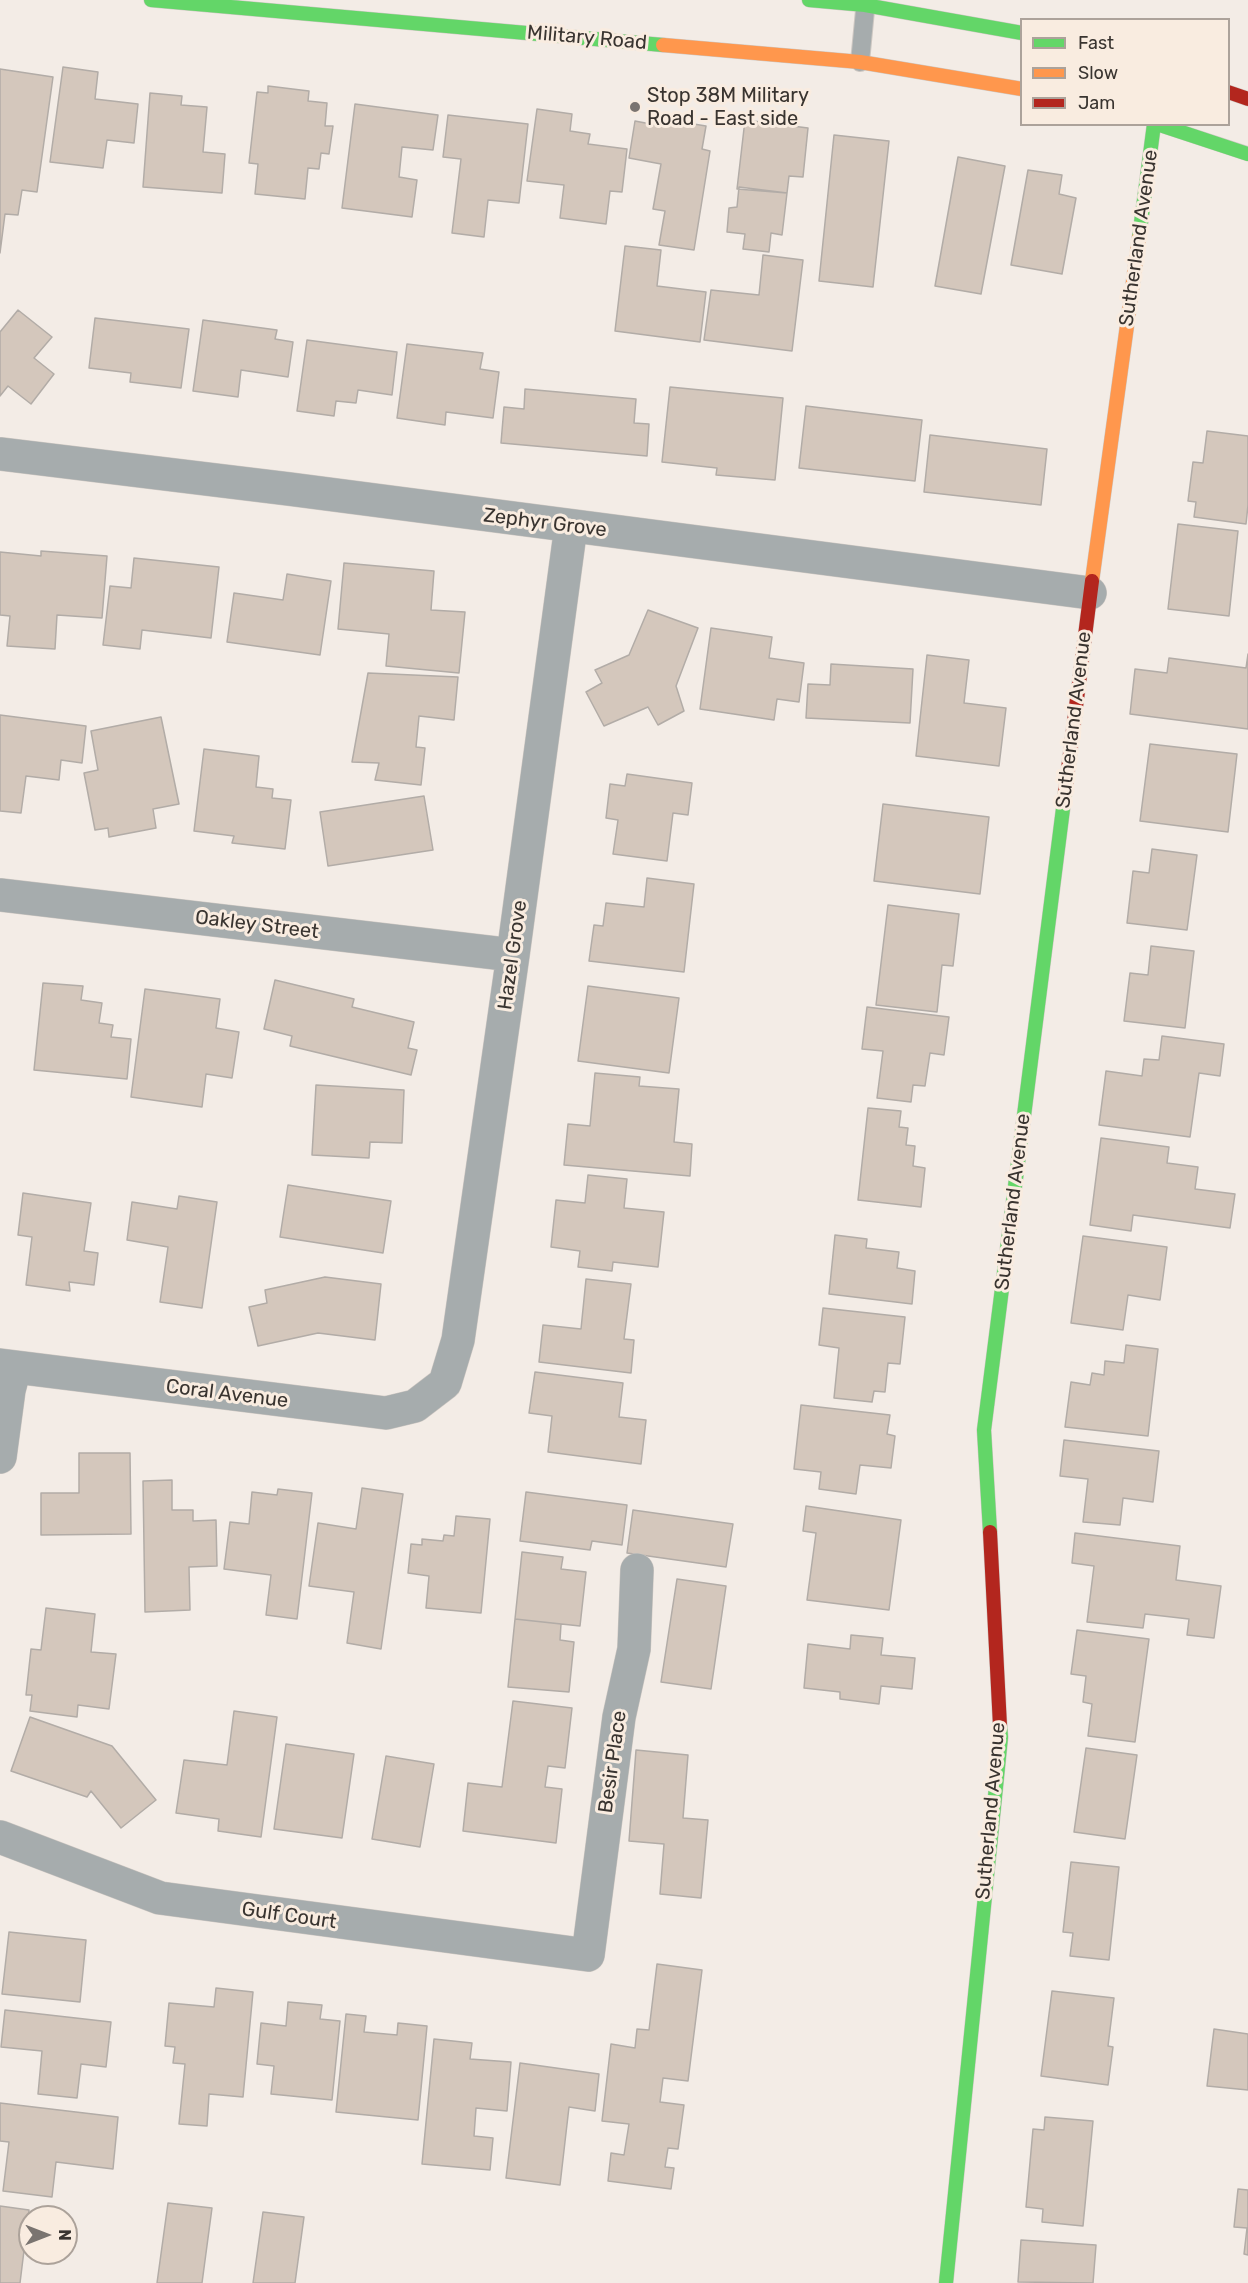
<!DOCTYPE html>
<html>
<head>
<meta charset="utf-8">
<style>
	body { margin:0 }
	#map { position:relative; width:1248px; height:2283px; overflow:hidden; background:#f3ece6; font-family:Rubik,sans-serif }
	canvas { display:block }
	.legend { position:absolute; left:1020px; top:18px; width:210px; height:108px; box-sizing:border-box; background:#f9ece0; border:2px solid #aca29a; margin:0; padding:8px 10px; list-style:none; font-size:18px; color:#393430 }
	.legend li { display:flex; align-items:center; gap:12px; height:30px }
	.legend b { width:30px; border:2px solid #aca29a }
	.north { position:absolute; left:18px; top:2205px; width:60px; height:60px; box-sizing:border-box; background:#f9ece0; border:2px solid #aca29a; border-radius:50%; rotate:90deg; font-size:16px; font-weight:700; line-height:24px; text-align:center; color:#393430 }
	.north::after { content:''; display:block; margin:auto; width:21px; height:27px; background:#7a7470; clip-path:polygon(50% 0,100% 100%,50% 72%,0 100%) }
</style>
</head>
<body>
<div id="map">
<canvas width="1248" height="2283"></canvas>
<ul class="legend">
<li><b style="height:8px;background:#63d668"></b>Fast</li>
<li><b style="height:8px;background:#ff974d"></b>Slow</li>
<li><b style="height:8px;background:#b3261e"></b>Jam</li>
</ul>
<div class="north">N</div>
</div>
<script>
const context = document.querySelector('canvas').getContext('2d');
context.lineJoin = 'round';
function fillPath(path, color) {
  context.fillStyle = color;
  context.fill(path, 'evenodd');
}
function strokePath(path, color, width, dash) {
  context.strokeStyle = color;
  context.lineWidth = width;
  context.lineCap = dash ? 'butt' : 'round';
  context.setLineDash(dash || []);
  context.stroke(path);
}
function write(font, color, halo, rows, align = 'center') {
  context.font = font + ' Rubik,sans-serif';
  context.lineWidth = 6;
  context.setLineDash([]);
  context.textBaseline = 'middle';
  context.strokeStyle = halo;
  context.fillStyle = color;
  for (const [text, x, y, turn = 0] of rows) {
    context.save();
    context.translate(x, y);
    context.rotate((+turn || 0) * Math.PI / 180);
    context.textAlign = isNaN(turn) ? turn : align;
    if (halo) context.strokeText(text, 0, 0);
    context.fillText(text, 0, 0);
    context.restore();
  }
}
const building = new Path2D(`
	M63 67 98 72 95 99 138 104 134 143 107 140 103 168 50 162Z
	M0 69 53 77 37 192 22 190 18 215 5 214 0 253Z
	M268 86 309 91 308 101 327 103 325 126H333L329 154 321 153 319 169 308 168 305 199 255 194 258 164 249 163 257 92 268 93Z
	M150 93 182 96 181 105 207 107 203 152 225 154 222 193 143 187Z
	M355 104 438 115 433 150 402 147 399 177 417 180 412 217 342 208Z
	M537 109 572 114 570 131 590 134 588 144 627 149 622 192 610 191 606 224 560 218 564 185 527 181Z
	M448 115 528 124 519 203 488 200 484 237 452 233 461 159 443 157Z
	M663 119 706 126 702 149 710 151 694 250 659 245 665 211 653 209 661 164 629 158 635 121 661 126Z
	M745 120 808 128 803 177 789 176 787 193 737 189Z
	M834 135 889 141 873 287 819 281Z
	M958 157 1005 166 981 294 935 286Z
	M1028 170 1062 175 1059 194 1076 198 1062 274 1011 265Z
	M739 187 787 193 782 235 771 233 769 252 743 249 745 234 727 232 729 208 737 207Z
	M625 246 661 250 657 286 706 292 700 342 615 331Z
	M763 255 803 260 792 351 704 340 711 290 759 295Z
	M18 310 52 337 34 358 54 374 31 404 8 386 0 396V332Z
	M95 318 189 329 181 388 130 382 131 373 89 368Z
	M203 320 277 330 275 339 293 342 288 377 241 370 238 397 193 391Z
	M307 340 397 352 392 395 358 390 356 403 336 401 334 416 297 411Z
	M407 344 483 353 480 369 499 372 493 418 446 412 445 425 397 418Z
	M670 387 783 398 775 480 716 475 717 468 662 462Z
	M525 389 636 399 634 423 649 424 647 456 501 443 504 407 524 409Z
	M806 406 922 420 915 481 799 468Z
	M1207 431 1248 436V505L1246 524 1194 517 1196 502 1188 501 1193 462 1203 463Z
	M930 435 1047 449 1041 505 924 492Z
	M1178 524 1238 531 1229 616 1168 609Z
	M41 551 107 556 102 618 57 615 55 649 7 646 10 616 0 615V552L41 556Z
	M134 558 219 567 211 638 142 630 140 649 103 645 110 586 131 588Z
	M344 563 434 571 431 610 465 612 459 673 386 666 389 634 338 629Z
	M287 574 331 581 320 655 227 642 234 593 283 600Z
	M648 610 698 628 676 686 684 711 658 725 648 707 604 726 586 692 602 683 595 670 629 655Z
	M711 628 772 637 769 658 804 663 799 702 777 699 774 720 700 709Z
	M1248 654V729L1130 714 1135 669 1167 673 1169 658 1246 668Z
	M927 655 969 660 964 703 1006 708 999 766 916 756Z
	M831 664 913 669 910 723 806 718 808 684 830 685Z
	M368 673 458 677 454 720 419 716 416 747 425 748 421 785 375 780 379 763 352 762Z
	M0 715 86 726 82 763 61 760 59 780 26 776 21 813 0 811Z
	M161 717 179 804 153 809 156 828 109 837 108 828 95 830 84 773 98 770 91 731Z
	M1150 744 1237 754 1228 832 1140 821Z
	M204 749 259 756 256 787 273 789 272 798 291 800 285 849 232 843 234 836 194 831Z
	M627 774 692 783 688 815 673 813 667 861 613 854 618 820 606 818 610 784 625 786Z
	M424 796 433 850 328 866 320 812Z
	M883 804 989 817 980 894 874 881Z
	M1152 849 1197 855 1187 930 1127 923 1133 871 1149 873Z
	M647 878 694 884 684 972 589 961 594 925 603 926 606 903 644 907Z
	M888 905 959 914 953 966 942 965 937 1012 876 1005Z
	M1151 946 1194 951 1185 1028 1124 1021 1130 973 1148 975Z
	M275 980 354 999 352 1007 414 1022 408 1048 417 1050 411 1075 290 1046 292 1036 264 1029Z
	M43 983 83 986 81 1000 102 1003 99 1023 113 1025 111 1037 131 1039 127 1079 34 1070Z
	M588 986 679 998 669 1073 578 1061Z
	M145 989 220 999 216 1028 239 1032 232 1078 206 1074 202 1107 131 1097Z
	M867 1007 949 1017 944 1055 930 1053 925 1086 913 1085 911 1102 877 1098 883 1051 862 1049Z
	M1162 1036 1224 1044 1220 1076 1199 1073 1190 1137 1099 1125 1106 1071 1142 1076 1144 1059 1159 1060Z
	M595 1073 640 1077 639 1086 679 1089 674 1142 692 1144 690 1176 564 1165 568 1124 590 1126Z
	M316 1085 404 1090 402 1143 370 1142 369 1158 312 1155Z
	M868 1108 901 1111 899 1127 908 1128 906 1145 915 1146 913 1166 925 1168 921 1207 858 1200Z
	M1101 1138 1169 1147 1167 1163 1198 1167 1195 1189 1235 1194 1230 1228 1133 1215 1131 1231 1090 1225Z
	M588 1175 627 1179 624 1208 664 1212 658 1267 613 1262 612 1271 578 1267 580 1251 551 1247 556 1200 585 1203Z
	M288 1185 391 1201 383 1253 280 1237Z
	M23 1193 91 1203 84 1251 98 1253 94 1285 69 1282 70 1291 26 1285 32 1237 18 1235Z
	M179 1196 217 1202 202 1308 160 1302 168 1247 127 1240 132 1202 177 1209Z
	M835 1235 867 1239 866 1248 899 1252 897 1268 915 1271 912 1304 829 1294Z
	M1083 1236 1167 1247 1160 1300 1128 1295 1123 1330 1071 1323Z
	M325 1277 381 1284 375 1340 318 1333 258 1346 249 1307 267 1303 265 1290Z
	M586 1279 631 1284 624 1339 634 1340 631 1373 539 1362 543 1325 581 1329Z
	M823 1308 905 1317 900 1364 888 1363 885 1392 874 1391 872 1402 834 1398 839 1348 819 1345Z
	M1126 1345 1158 1349 1148 1436 1065 1427 1071 1382 1090 1385 1092 1373 1104 1375 1105 1361 1124 1363Z
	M535 1372 623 1383 619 1417 646 1420 641 1464 548 1452 552 1416 529 1413Z
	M801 1405 890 1415 887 1434 895 1436 891 1468 860 1465 856 1494 819 1489 821 1472 794 1469Z
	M1064 1440 1159 1451 1153 1502 1123 1498 1120 1525 1083 1522 1088 1479 1060 1476Z
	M79 1453H130L131 1534 41 1535V1493H79Z
	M172 1480V1510H193V1521L216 1520 217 1566 189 1567 190 1610 145 1612 143 1481Z
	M362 1488 403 1494 381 1649 347 1643 354 1592 309 1586 318 1523 356 1529Z
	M278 1489 312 1493 297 1619 266 1615 271 1575 224 1569 230 1522 249 1524 252 1492 277 1495Z
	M526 1492 627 1505 622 1545 592 1541 590 1550 520 1541Z
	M806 1506 901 1520 889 1610 807 1600 816 1533 803 1531Z
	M633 1510 733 1524 726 1567 627 1553Z
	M456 1516 490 1519 481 1613 426 1608 429 1576 408 1573 411 1544 422 1545V1539L443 1541 444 1535 454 1536Z
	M1075 1533 1180 1546 1176 1580 1221 1586 1214 1638 1187 1635 1189 1619 1145 1614 1143 1628 1087 1622 1094 1566 1072 1563Z
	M522 1552 563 1557 561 1569 586 1572 580 1626 515 1619Z
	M677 1579 726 1586 711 1689 661 1682Z
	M46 1608 95 1614 91 1652 116 1654 109 1709 78 1705 77 1717 30 1711 32 1695H26L31 1649 41 1650Z
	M515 1619 561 1624 560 1640 574 1642 569 1692 508 1687Z
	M1077 1630 1149 1639 1135 1742 1088 1736 1092 1704 1083 1702 1086 1676 1071 1674Z
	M851 1635 883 1638 881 1655 915 1658 912 1689 881 1686 879 1704 840 1699V1692L804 1688 808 1644 850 1649Z
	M513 1701 572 1708 565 1768 548 1766 545 1787 562 1789 556 1843 463 1831 468 1783 502 1787Z
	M234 1711 277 1717 261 1837 218 1831 219 1819 176 1813 184 1760 227 1765Z
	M30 1717 112 1746 156 1800 121 1828 91 1791 87 1797 11 1771Z
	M286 1744 354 1754 342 1838 274 1829Z
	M1086 1748 1137 1755 1125 1839 1074 1832Z
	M636 1750 688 1755 683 1818 708 1820 701 1898 660 1894 664 1844 629 1841Z
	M386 1756 434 1764 420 1847 372 1839Z
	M1071 1862 1119 1867 1109 1960 1070 1956 1073 1933 1063 1932Z
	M9 1932 86 1940 80 2002 2 1994Z
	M657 1964 702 1970 688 2081 663 2078 660 2102 684 2105 678 2149 668 2148 665 2167 674 2168 671 2189 608 2181 611 2153 624 2155 629 2124 602 2121 611 2044 635 2048 637 2029 649 2030Z
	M216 1988 253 1992 243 2097 209 2094 207 2126 179 2124 185 2064 173 2063 175 2047 165 2046 169 2003 214 2007Z
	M1052 1991 1114 1998 1108 2046 1113 2047 1108 2085 1041 2076Z
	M288 2002 322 2005 320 2019 340 2021 332 2100 271 2094 274 2066 257 2064 261 2023 286 2026Z
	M5 2010 111 2022 106 2067 81 2064 77 2098 38 2094 42 2051 1 2047Z
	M346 2014 366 2016 364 2032 397 2035 398 2023 427 2026 418 2120 336 2112Z
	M1214 2029 1248 2034V2090L1207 2086Z
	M434 2039 472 2043 470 2059 511 2062 507 2111 476 2108 474 2136 493 2138 490 2170 422 2164Z
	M520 2063 599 2074 595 2111 569 2107 560 2185 506 2178Z
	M0 2103 118 2117 113 2169 56 2162 52 2197 3 2191 9 2142 0 2141Z
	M1045 2117 1093 2121 1083 2226 1042 2222 1043 2209 1026 2207 1033 2129 1044 2130Z
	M1238 2189 1248 2190V2255L1244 2254 1247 2228 1234 2227Z
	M168 2203 212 2208 202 2283H157Z
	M0 2206 29 2210 20 2283H0Z
	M263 2212 304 2217 295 2283H253Z
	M1021 2240 1096 2245 1093 2283 1018 2282Z`);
fillPath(building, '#d4c7bc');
strokePath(building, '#b2aca7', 1.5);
const lane = new Path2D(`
	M860 62 866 0`);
const street = new Path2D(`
	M0 454 289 489 1090 593
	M0 895 513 955
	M0 1365 386 1413 415 1406 445 1383 458 1340 513 955 571 526
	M0 1457 9 1390 15 1367
	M0 1837 160 1898 588 1955 619 1717 634 1649 637 1570`);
const fast = new Path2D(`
	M151 0 663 45
	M809 0 865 5 1022 33
	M1157 124 1248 154
	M1139 238 1154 124
	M990 1532 984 1430 1065 793
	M946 2283 1001 1737 1000 1726`);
const slow = new Path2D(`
	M663 45 860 62 1022 89
	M1092 581 1139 238`);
const jam = new Path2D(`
	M1228 92 1248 99
	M1065 793 1092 581
	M990 1532 1000 1726`);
strokePath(lane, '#cdc7c2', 20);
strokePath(street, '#cdc7c2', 34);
strokePath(fast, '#cdc7c2', 15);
strokePath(slow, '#cdc7c2', 15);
strokePath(jam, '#cdc7c2', 15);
strokePath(lane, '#a6acad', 18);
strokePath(street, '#a6acad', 33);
strokePath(fast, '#63d668', 14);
strokePath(slow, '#ff974d', 14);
strokePath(jam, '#b3261e', 14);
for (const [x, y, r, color] of [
	[635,107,6,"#7a7470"]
]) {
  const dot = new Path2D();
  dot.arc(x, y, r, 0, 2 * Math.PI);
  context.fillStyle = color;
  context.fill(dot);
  strokePath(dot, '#f9ece0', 2);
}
write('20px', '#393430', '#f9ece0', [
	["Military Road",587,38,5],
	["Sutherland Avenue",1139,238,-82],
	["Zephyr Grove",545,523,7],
	["Sutherland Avenue",1074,720,-83],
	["Oakley Street",257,925,7],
	["Hazel Grove",513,955,-82],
	["Sutherland Avenue",1013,1202,-83],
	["Coral Avenue",227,1394,7],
	["Besir Place",613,1762,-82],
	["Sutherland Avenue",991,1811,-85],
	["Gulf Court",289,1916,8]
]);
write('20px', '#393430', '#f9ece0', [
	["Stop 38M Military",647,96],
	["Road - East side",647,119]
], 'left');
</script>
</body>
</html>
